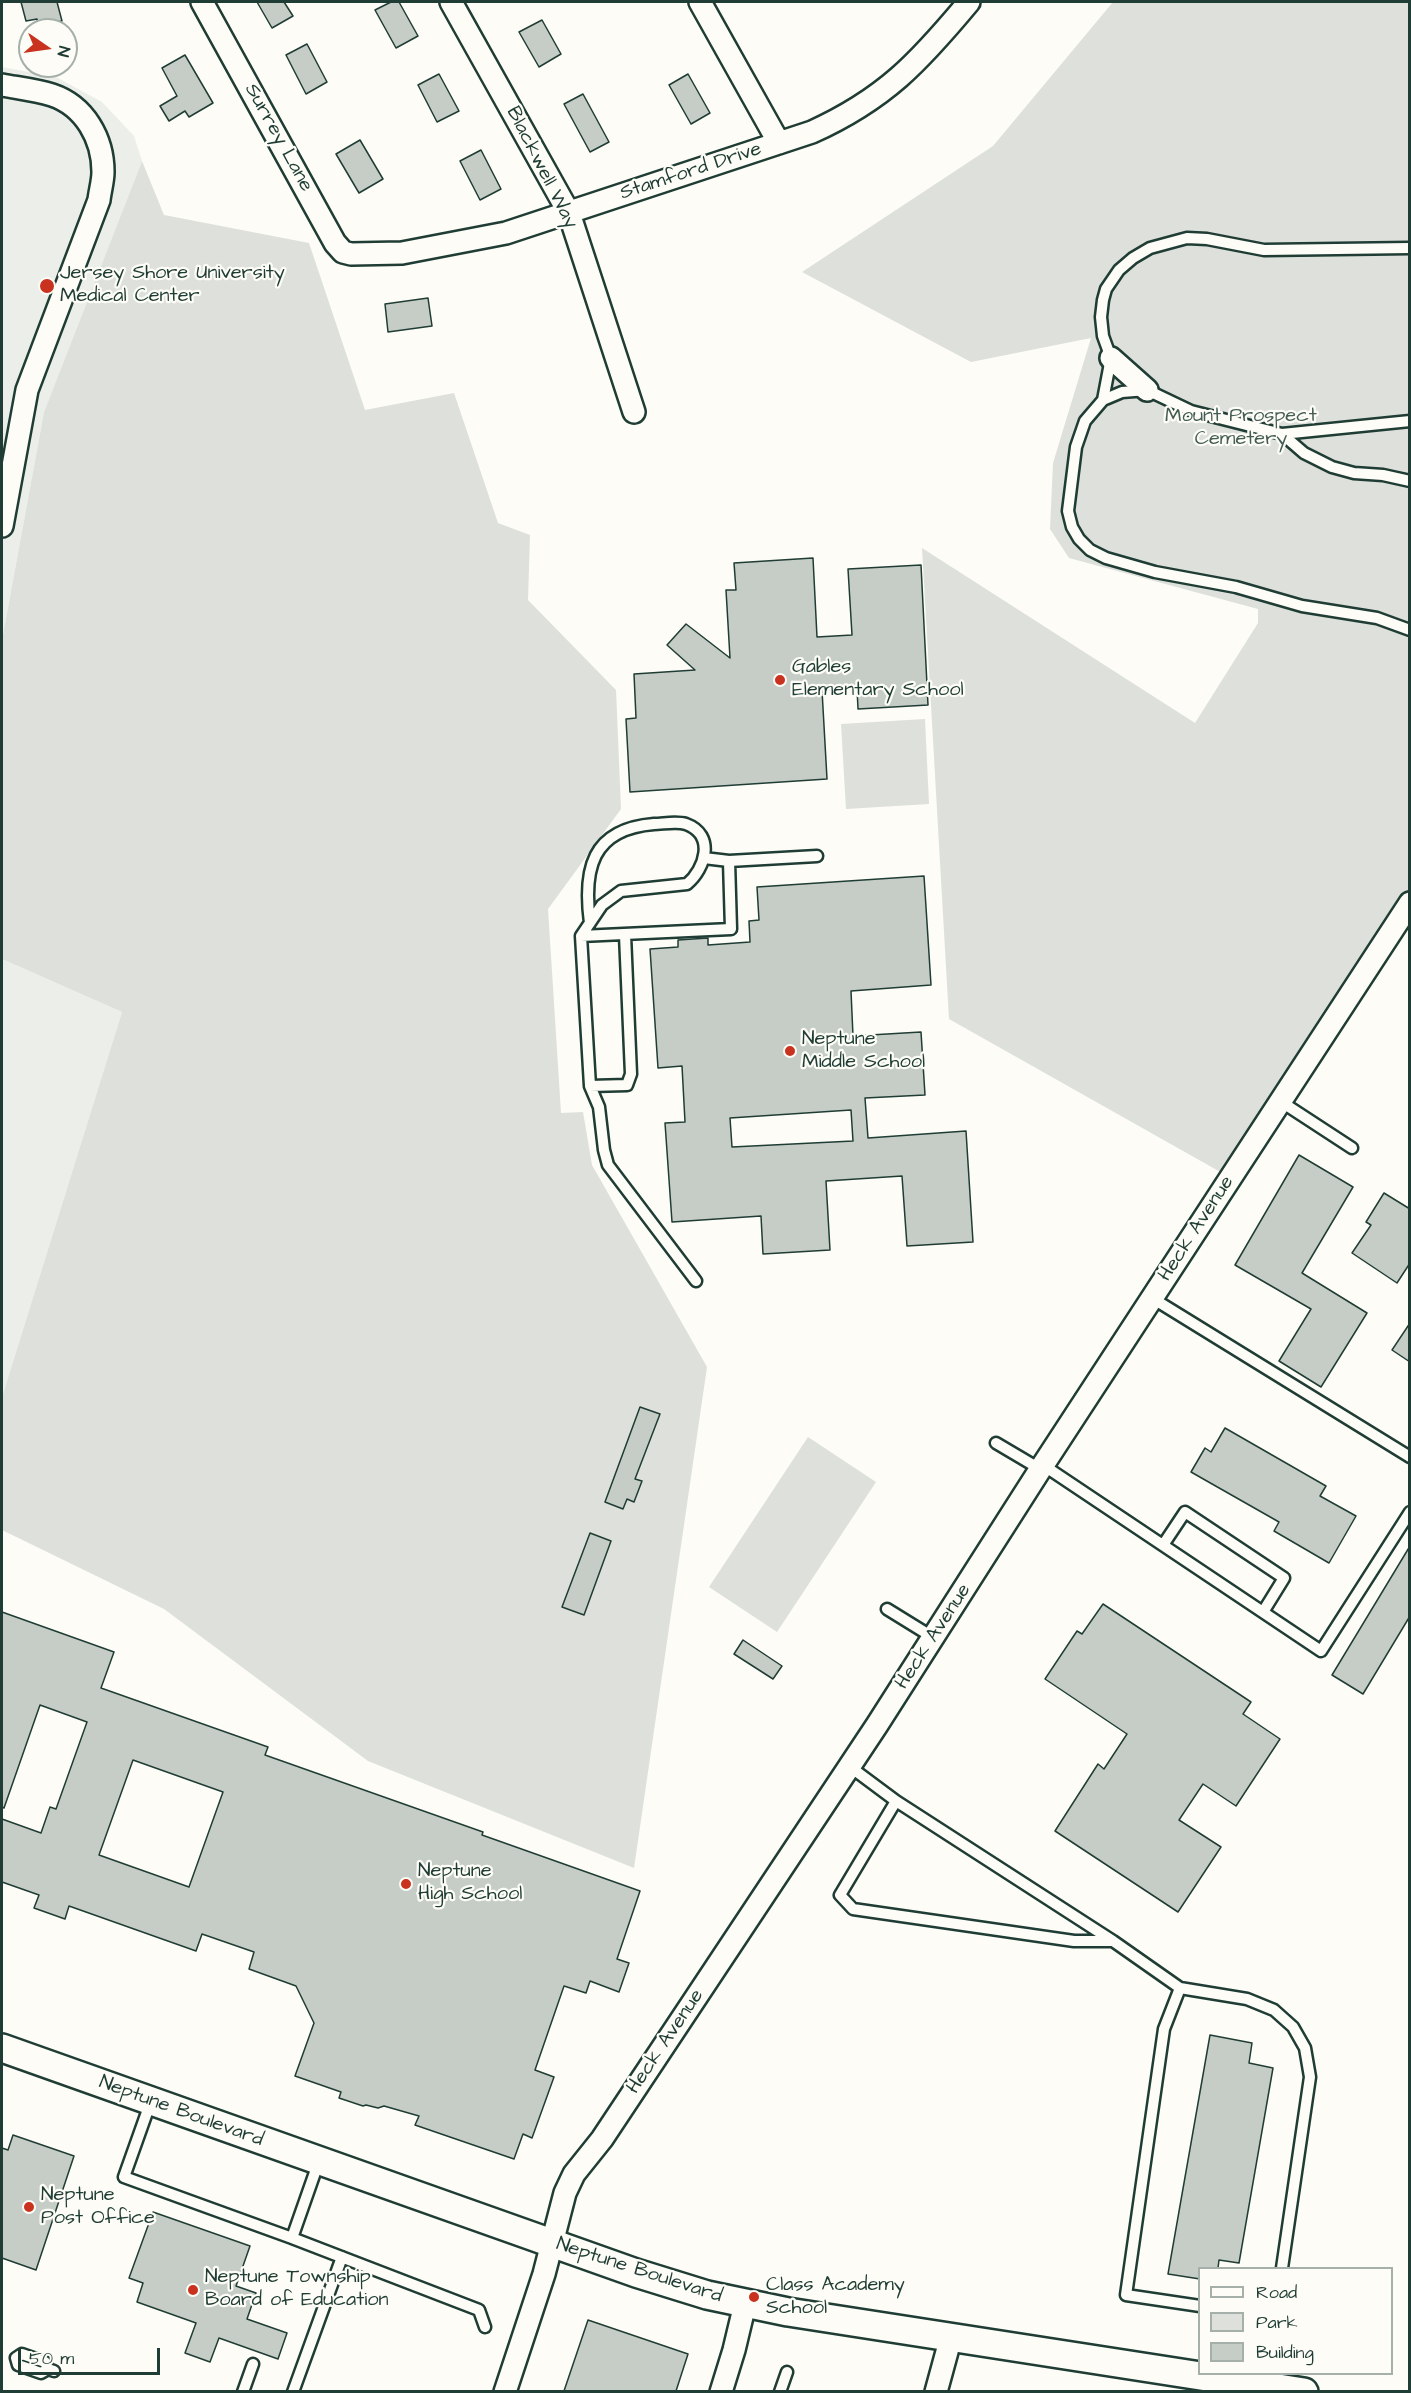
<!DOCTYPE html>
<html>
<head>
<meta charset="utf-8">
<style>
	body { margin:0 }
	#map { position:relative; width:1411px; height:2393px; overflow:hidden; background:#fdfcf7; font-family:"Architects Daughter",sans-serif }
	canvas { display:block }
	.frame { position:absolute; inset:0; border:3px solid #1f3d34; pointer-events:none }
	.legend { position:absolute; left:1198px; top:2267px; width:195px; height:108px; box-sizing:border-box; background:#fdfcf7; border:2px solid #a4b0a9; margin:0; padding:8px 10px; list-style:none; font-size:18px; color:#1f3d34 }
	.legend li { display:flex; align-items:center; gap:12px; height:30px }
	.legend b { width:30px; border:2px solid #a4b0a9 }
	.north { position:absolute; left:18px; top:18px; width:60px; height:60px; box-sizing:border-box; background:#fdfcf7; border:2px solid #a4b0a9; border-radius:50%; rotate:103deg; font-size:16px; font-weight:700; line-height:24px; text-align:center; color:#1f3d34 }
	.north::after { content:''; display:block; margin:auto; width:21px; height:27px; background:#c8321e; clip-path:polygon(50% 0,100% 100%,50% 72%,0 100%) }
	.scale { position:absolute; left:18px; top:2348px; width:142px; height:27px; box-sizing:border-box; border:3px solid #1f3d34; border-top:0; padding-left:8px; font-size:18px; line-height:21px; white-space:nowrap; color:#1f3d34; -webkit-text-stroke:4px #fdfcf7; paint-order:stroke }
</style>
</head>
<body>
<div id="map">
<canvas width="1411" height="2393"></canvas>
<div class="frame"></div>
<ul class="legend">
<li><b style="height:8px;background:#fdfcf7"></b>Road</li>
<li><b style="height:16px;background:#dde0db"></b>Park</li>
<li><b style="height:16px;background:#c6cdc7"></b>Building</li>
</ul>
<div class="north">N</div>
<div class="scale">50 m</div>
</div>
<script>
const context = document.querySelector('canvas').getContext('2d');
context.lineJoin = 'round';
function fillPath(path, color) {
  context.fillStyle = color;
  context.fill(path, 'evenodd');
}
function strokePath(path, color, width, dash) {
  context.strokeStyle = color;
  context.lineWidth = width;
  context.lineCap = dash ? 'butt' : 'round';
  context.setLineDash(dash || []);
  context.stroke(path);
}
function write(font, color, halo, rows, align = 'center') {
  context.font = font + ' "Architects Daughter",sans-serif';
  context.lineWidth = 4.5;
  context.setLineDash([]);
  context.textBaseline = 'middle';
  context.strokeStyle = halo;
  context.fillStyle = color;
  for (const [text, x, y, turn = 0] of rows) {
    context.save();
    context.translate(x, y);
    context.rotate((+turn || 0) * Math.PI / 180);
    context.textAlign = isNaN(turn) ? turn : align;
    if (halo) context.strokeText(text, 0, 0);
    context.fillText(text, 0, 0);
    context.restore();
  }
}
fillPath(new Path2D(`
	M2 67 56 77 102 102 134 136 142 161 44 412 2 640Z
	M2 959 122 1012 2 1397Z`), '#eceee9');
fillPath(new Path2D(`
	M1113 2H1409V910L1231 1178 949 1019 922 548 1195 723 1258 623V609L1069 558 1050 529 1053 463 1091 338 971 362 802 272 993 146Z
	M142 161 164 215 309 243 365 410 454 393 498 523 530 535 528 600 616 690 621 809 548 909 561 1113 583 1112 592 1165 707 1367 634 1868 368 1761 164 1609 2 1530V1397L122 1012 2 959V640L44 412Z
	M925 719 929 804 846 809 841 724Z
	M808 1437 876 1482 777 1632 709 1587Z`), '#dde0db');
const building = new Path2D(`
	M21 2H57L62 21 38 26 37 19 26 21Z
	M257 2H284L293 16 272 28Z
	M391 2H399L418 36 396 48 375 10Z
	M542 20 561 54 539 67 519 32Z
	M307 44 327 82 306 94 286 55Z
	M185 55 213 103 189 117 185 111 169 121 160 106 177 96 162 68Z
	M439 74 459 111 437 122 418 85Z
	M688 74 710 113 691 124 669 85Z
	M583 94 609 142 590 152 564 104Z
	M360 140 383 179 359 193 336 154Z
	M481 150 501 189 480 200 460 161Z
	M428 298 432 326 388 332 385 304Z
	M813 558 817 637 852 635 848 569 921 565 928 705 858 709 857 688 822 690 827 779 630 792 626 719 636 718 634 674 695 670 667 645 686 624 730 658 726 590H736L734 563Z
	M924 876 931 985 851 991 853 1036 921 1032 925 1095 865 1098 868 1138 966 1131 973 1242 907 1246 902 1176 826 1181 830 1250 763 1254 761 1216 672 1222 665 1123 685 1122 682 1066 658 1068 650 949 678 947V940L708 938V945L750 942 749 921 759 920 757 887ZM851 1110 853 1141 732 1147 730 1118Z
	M1299 1155 1353 1187 1302 1273 1367 1313 1321 1387 1279 1361 1311 1309 1235 1265Z
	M1384 1193 1410 1209V1263L1397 1283 1352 1253 1371 1225 1366 1222Z
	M1410 1323V1362L1392 1350Z
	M640 1407 660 1414 635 1479 642 1481 634 1502 627 1499 623 1509 605 1502Z
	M1225 1428 1326 1486 1320 1496 1356 1516 1329 1563 1274 1531 1279 1522 1191 1472 1205 1448 1211 1452Z
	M590 1533 611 1541 584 1615 562 1607Z
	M1410 1546V1616L1363 1694 1332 1675Z
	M1103 1604 1251 1702 1243 1714 1280 1739 1236 1806 1203 1784 1179 1820 1221 1847 1178 1912 1055 1831 1098 1764 1104 1769 1127 1734 1045 1679 1077 1631 1082 1634Z
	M2 1612 114 1652 101 1688 268 1747 265 1755 483 1832 482 1835 640 1891 617 1959 629 1963 619 1992 590 1981 586 1993 564 1986 535 2070 554 2077 532 2138 523 2134 514 2159 415 2125 419 2116 384 2106 378 2108 366 2105 363 2106 339 2098 341 2092 295 2076 314 2023 296 1986 249 1969 254 1952 202 1934 196 1951 69 1906 65 1919 34 1908 39 1895 2 1882V1819L41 1833 50 1807 56 1809 87 1722 40 1705 4 1808 2 1807ZM133 1760 223 1792 189 1887 99 1855Z
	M743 1640 782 1666 773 1679 734 1654Z
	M1210 2035 1252 2043 1249 2063 1273 2068 1239 2263 1219 2260 1218 2268H1200V2279L1168 2274Z
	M13 2135 74 2156 36 2270 2 2258V2148L8 2150Z
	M153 2212 250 2246 236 2286 256 2293 247 2319 287 2333 278 2359 219 2338 210 2362 185 2353 196 2323 137 2302 143 2283 129 2278Z
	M588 2320 688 2354 676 2391H564Z`);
fillPath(building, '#c6cdc7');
strokePath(building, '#1f3d34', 1.5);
const service = new Path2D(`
	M1103 400 1111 358 1103 336 1101 317 1103 300 1106 289 1119 270 1133 258 1150 248 1187 238 1207 239 1264 250 1410 248
	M1282 434 1410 421
	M1410 481 1383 475 1354 473 1332 467 1304 453 1282 434 1191 411 1147 390 1122 392 1103 400 1085 421 1076 447 1068 511 1072 527 1079 539 1090 550 1106 558 1155 572 1236 587 1302 606 1377 618 1410 630
	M704 858 729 861 817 856
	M581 936 602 905 621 891 687 884C705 869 716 835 686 824 676 821 663 824 654 824 591 829 583 870 590 923
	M590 1086 627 1085 631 1074 625 935
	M1280 1101 1352 1148
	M696 1281 608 1165 604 1150 599 1107 590 1086 581 936 731 929 729 861
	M1152 1298 1410 1457
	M996 1443 1040 1469
	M1043 1465 1321 1651 1410 1512
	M1163 1545 1185 1512 1284 1578 1263 1612
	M887 1609 934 1638
	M849 1766 896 1801
	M1113 1941H1074L853 1909 840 1895 896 1801 1113 1941 1180 1988 1247 1999 1274 2010 1293 2027 1305 2048 1310 2077 1282 2268
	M1180 1988 1164 2029 1126 2295 1200 2306
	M151 2101 124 2177 292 2238
	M319 2161 292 2238 479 2310 485 2327
	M48 2369 45 2362 22 2354 16 2358 18 2365 41 2373 48 2369 54 2371
	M243 2392 253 2364
	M293 2392 342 2257
	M780 2392 787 2372`);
const minor = new Path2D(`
	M202 2 335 243 343 252 351 254 402 253 506 233 812 132C885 99 919 62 969 2
	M451 2 569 213 634 412
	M700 2 779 143
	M2 85C18 88 36 90 52 95 85 106 103 139 103 172 103 181 100 191 99 200L27 390 2 526
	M1111 358 1147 390
	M505 2392 544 2274 565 2193 574 2174 602 2139 877 1725 1043 1465 1410 903
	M721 2392 734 2350 745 2304
	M936 2392 951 2337`);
const tertiary = new Path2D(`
	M2 2048 636 2273 707 2295 788 2312 1304 2392`);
strokePath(service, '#1f3d34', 15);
strokePath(minor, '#1f3d34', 26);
strokePath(tertiary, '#1f3d34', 32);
strokePath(service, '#fdfcf7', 10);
strokePath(minor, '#fdfcf7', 21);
strokePath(tertiary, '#fdfcf7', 27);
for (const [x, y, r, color] of [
	[47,286,8,"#c8321e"],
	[780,680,6,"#c8321e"],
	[790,1051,6,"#c8321e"],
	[406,1884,6,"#c8321e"],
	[29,2207,6,"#c8321e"],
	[193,2290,6,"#c8321e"],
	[754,2297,6,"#c8321e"]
]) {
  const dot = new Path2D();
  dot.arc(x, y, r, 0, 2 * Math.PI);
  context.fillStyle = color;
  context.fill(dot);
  strokePath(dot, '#fdfcf7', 2);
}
write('20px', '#1f3d34', '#fdfcf7', [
	["Surrey Lane",278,138,61],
	["Blackwell Way",541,168,63],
	["Stamford Drive",691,172,-18],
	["Heck Avenue",1197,1229,-57],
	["Heck Avenue",934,1637,-57],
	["Heck Avenue",666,2042,-56],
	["Neptune Boulevard",181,2112,20],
	["Neptune Boulevard",639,2271,18]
]);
write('20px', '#1f3d34', '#fdfcf7', [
	["Jersey Shore University",60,274],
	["Medical Center",60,297],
	["Gables",792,668],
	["Elementary School",792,691],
	["Neptune",802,1040],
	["Middle School",802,1063],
	["Neptune",418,1872],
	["High School",418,1895],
	["Neptune",41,2196],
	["Post Office",41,2219],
	["Neptune Township",205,2278],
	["Board of Education",205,2301],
	["Class Academy",766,2286],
	["School",766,2309]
], 'left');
write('20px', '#455e55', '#fdfcf7', [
	["Mount Prospect",1241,417],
	["Cemetery",1241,440]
]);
</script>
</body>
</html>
